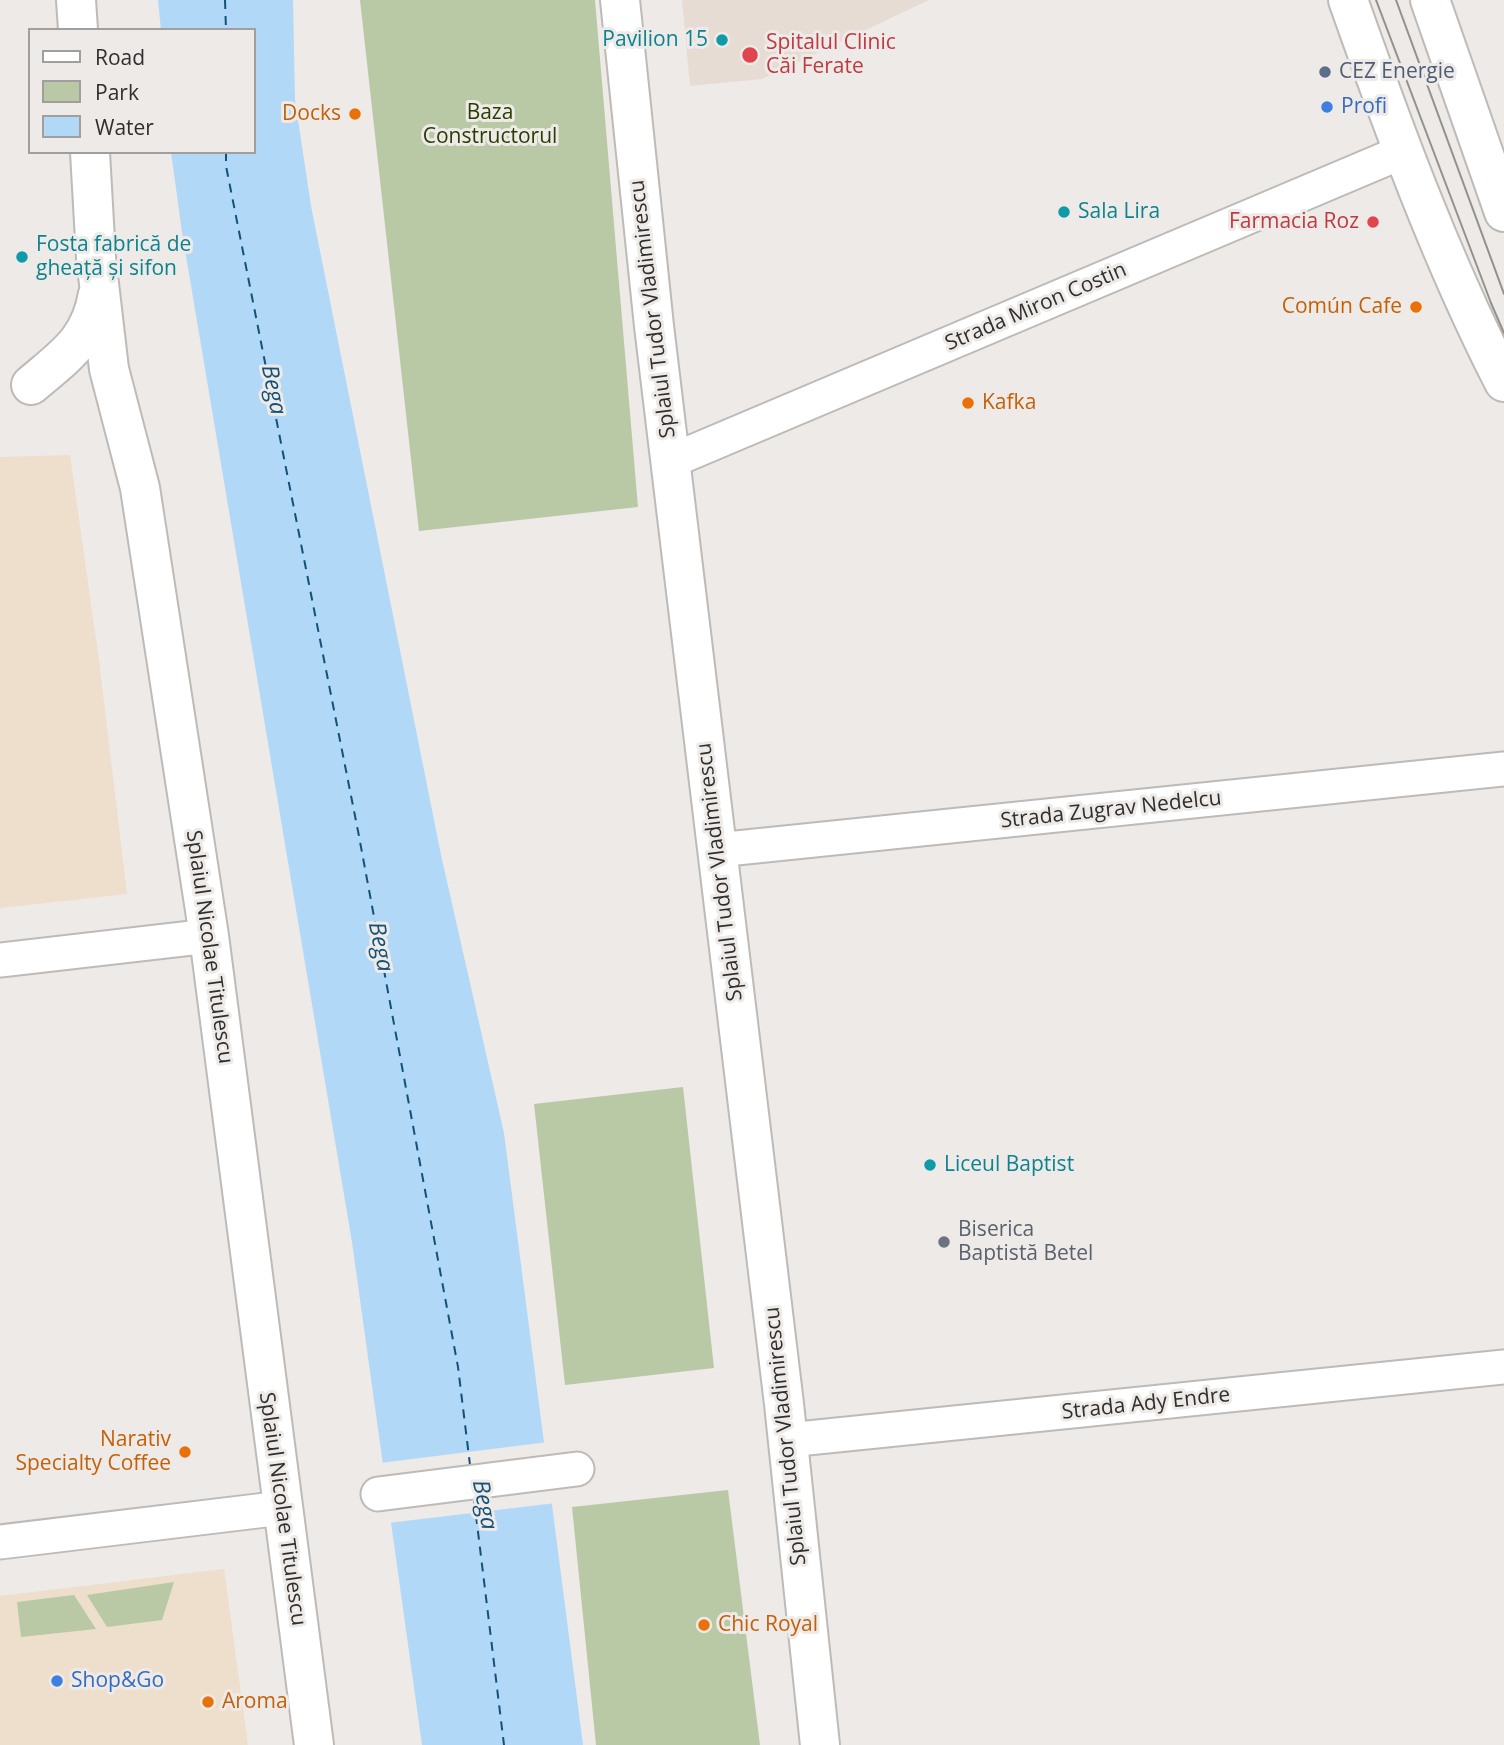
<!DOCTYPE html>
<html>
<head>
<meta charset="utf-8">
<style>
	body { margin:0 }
	#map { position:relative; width:1504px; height:1745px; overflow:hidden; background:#edeae7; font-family:"Open Sans",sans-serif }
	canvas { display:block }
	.legend { position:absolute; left:28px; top:28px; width:228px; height:126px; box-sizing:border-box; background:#edeae7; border:2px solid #a19f9d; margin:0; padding:9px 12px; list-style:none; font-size:21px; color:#302f2e }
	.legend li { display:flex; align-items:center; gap:14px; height:35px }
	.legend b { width:35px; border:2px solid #a19f9d }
</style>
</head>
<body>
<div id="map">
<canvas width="1504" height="1745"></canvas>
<ul class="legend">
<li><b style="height:9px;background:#fff"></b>Road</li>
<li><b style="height:19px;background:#b9c9a6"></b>Park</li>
<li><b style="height:19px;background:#b1d8f6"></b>Water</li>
</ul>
</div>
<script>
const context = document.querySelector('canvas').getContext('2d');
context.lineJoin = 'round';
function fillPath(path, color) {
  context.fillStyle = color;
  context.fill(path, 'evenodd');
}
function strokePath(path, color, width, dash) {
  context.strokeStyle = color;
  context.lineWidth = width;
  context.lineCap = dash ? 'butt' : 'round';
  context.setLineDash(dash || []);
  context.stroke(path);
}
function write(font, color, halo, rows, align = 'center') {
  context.font = font + ' "Open Sans",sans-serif';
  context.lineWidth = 6;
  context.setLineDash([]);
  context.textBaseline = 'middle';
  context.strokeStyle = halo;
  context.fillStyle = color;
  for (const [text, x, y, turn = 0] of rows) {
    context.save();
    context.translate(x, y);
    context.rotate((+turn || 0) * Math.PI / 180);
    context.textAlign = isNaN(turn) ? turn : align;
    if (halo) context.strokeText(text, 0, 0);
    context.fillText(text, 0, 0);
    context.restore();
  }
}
fillPath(new Path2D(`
	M70 455 99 661 127 894 0 908V457Z
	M224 1569 248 1745H0V1596Z`), '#eedecc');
fillPath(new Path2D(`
	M682 0H929L762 79 690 86Z`), '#e6dcd4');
fillPath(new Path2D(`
	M360 0H595L638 507 419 531Z
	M683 1087 714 1368 565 1385 534 1104Z
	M728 1490 760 1745H596L572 1507Z
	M174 1582 162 1620 107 1627 87 1595Z
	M74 1595 96 1629 21 1637 17 1602Z`), '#b9c9a6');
fillPath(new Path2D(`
	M158 0H293L295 100 311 206 441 855 504 1133 583 1745H422L352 1242 182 232 171 152H254V30H161Z`), '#b1d8f6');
fillPath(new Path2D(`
	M548 1442 556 1503 388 1523 380 1463Z`), '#edeae7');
strokePath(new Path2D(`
	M225 0 226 30
	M226 152V166L358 831 458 1367 470 1465
	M474 1499 504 1745`), '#135178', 2, [9, 7]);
const street = new Path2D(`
	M671 461 1402 152
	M717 850 1504 769
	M0 960 209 936
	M788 1440 1504 1367
	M378 1494 577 1469
	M0 1542 282 1508`);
const secondary = new Path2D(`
	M76 0 78 30
	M620 0 654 326 784 1404 820 1745
	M1348 0C1394 130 1441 259 1504 382
	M1430 0 1504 212
	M90 152 96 258 109 369 140 488 209 936 314 1745
	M31 385C65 356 90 341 98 294`);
strokePath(street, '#bebab8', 37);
strokePath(secondary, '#bebab8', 42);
strokePath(street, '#fff', 33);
strokePath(secondary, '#fff', 38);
strokePath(new Path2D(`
	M1376 0 1491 303 1504 333
	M1396 0 1504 294`), '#93918f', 2);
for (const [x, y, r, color] of [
	[722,40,7,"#0f9aa8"],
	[750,55,9,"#e0444e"],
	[1325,72,7,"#5c6f8a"],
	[1327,107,7,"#3f7fe0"],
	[355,114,7,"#e8710a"],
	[1064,212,7,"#0f9aa8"],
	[1373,222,7,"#e0444e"],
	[22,257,7,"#0f9aa8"],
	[1416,307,7,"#e8710a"],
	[968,403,7,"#e8710a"],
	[930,1165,7,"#0f9aa8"],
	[944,1242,7,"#6b7280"],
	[185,1452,7,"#e8710a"],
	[704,1625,7,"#e8710a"],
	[57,1681,7,"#3f7fe0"],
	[208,1702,7,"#e8710a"]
]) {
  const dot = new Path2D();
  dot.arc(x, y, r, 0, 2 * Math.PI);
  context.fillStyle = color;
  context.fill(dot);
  strokePath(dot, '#edeae7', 2.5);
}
write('21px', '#0d838f', '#edeae7', [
	["Pavilion 15",708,40,"right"],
	["Sala Lira",1078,212],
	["Fosta fabrică de",36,245],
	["gheață și sifon",36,269],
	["Liceul Baptist",944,1165]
], 'left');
write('21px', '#be3a42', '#edeae7', [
	["Spitalul Clinic",766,43],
	["Căi Ferate",766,67],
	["Farmacia Roz",1359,222,"right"]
], 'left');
write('21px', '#4e5e75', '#edeae7', [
	["CEZ Energie",1339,72]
], 'left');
write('21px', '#366cbe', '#edeae7', [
	["Profi",1341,107],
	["Shop&Go",71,1681]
], 'left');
write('21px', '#293e00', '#edeae7', [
	["Baza",490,113],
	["Constructorul",490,137]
]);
write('21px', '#c56008', '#edeae7', [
	["Docks",341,114],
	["Común Cafe",1402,307],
	["Kafka",982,403,"left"],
	["Narativ",171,1440],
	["Specialty Coffee",171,1464],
	["Chic Royal",718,1625,"left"],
	["Aroma",222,1702,"left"]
], 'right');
write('21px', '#302f2e', '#edeae7', [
	["Strada Miron Costin",1036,307,-23],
	["Splaiul Tudor Vladimirescu",653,309,-97],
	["Strada Zugrav Nedelcu",1111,810,-6],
	["Splaiul Tudor Vladimirescu",720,872,-97],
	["Splaiul Nicolae Titulescu",209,947,82],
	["Strada Ady Endre",1146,1404,-6],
	["Splaiul Tudor Vladimirescu",786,1436,-96],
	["Splaiul Nicolae Titulescu",282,1509,82]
]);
write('21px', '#5b616d', '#edeae7', [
	["Biserica",958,1230],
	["Baptistă Betel",958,1254]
], 'left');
write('italic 23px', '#135178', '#edeae7', [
	["Bega",273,390,79],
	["Bega",380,947,79],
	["Bega",484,1505,79]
]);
</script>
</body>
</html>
